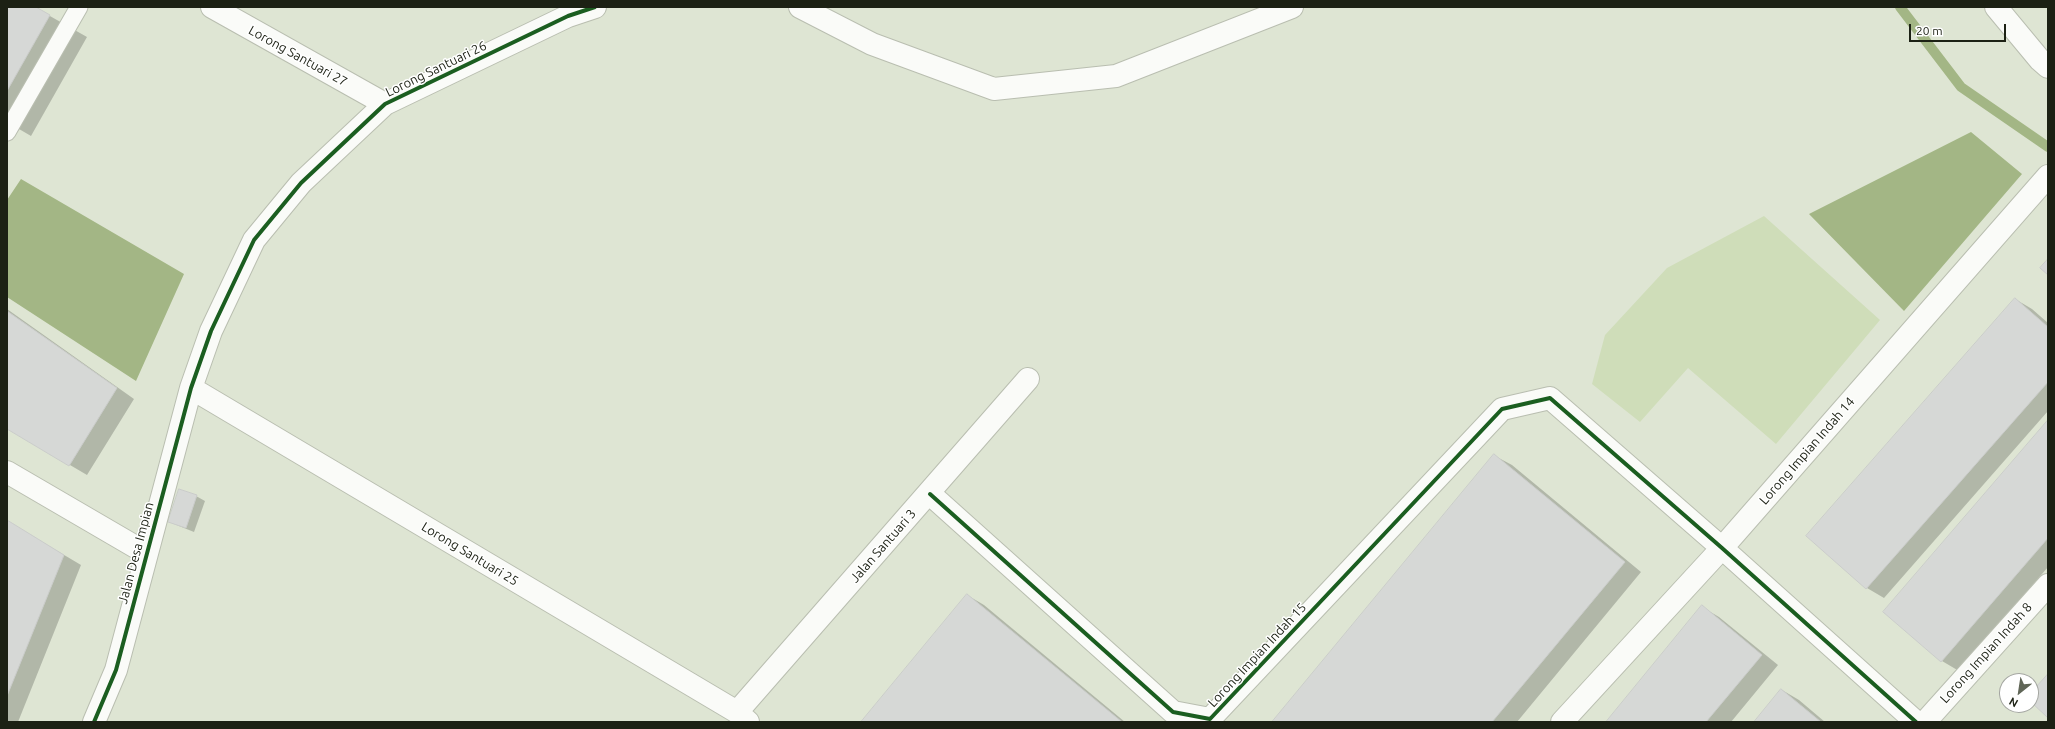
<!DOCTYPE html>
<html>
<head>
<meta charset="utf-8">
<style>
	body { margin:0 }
	#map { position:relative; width:2055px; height:729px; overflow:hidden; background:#dee5d3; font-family:Ubuntu,sans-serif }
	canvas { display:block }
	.frame { position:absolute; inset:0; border:8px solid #1c2114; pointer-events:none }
	.north { position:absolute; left:1999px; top:673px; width:40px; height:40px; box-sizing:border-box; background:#fff; border:1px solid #a4a6a1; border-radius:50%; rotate:210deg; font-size:11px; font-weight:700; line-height:16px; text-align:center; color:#1c2114 }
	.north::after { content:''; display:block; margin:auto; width:14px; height:18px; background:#606657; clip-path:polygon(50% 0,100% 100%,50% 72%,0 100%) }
	.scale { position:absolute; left:1909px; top:24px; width:97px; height:18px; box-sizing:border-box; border:2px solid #1c2114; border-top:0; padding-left:5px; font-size:12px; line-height:14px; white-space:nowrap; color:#1c2114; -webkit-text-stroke:3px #fff; paint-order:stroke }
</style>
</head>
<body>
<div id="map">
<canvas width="2055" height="729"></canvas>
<div class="frame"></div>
<div class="north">N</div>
<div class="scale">20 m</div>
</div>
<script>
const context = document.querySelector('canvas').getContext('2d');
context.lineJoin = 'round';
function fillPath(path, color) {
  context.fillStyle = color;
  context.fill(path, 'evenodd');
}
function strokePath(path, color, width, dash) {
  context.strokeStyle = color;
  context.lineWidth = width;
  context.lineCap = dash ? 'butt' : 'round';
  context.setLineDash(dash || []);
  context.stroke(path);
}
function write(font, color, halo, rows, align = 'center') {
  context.font = font + ' Ubuntu,sans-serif';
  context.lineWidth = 3;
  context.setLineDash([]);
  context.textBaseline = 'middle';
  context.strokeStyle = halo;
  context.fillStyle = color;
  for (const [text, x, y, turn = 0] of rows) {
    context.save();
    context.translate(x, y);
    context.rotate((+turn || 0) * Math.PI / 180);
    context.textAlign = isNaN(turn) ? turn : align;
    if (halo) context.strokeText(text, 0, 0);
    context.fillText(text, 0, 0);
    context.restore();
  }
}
fillPath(new Path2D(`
	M1764 216 1880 320 1776 444 1688 368 1640 422 1592 384 1605 335 1667 268Z`), '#cfddb9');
fillPath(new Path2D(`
	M1971 132 2022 174 1904 311 1809 214Z
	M21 179 184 274 136 381 7 297V200Z`), '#a3b685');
fillPath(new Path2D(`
	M7 7H34L87 37 31 136 7 122Z
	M2015 299 2032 309 2048 323V411L1884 598 1867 588 1807 536Z
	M7 309 134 399 87 475 7 428Z
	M2048 422V567L1959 671 1942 661Z
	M1495 456 1512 465 1641 572 1517 722H1273Z
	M196 496 205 501 194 532 169 522Z
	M7 521 81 565 18 722H7Z
	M967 595 984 605 1125 722H862Z
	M1702 607 1719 617 1778 665 1731 722H1607Z
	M1782 690 1799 700 1825 722H1755Z`), '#0003');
strokePath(new Path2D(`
	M1900 7 1961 87 2048 147`), '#a3b685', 10);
const building = new Path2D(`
	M7 7H36L50 15 7 91Z
	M2048 259V275L2040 268Z
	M2015 298 2048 327V382L1866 589 1806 536Z
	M7 311 117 388 69 466 7 429Z
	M2048 420V538L1941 662 1883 612Z
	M1494 454 1625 562 1492 722H1272Z
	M179 489 197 495 186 528 168 522Z
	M7 520 64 555 7 696Z
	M967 594 1122 722H861Z
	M1702 605 1762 655 1706 722H1606Z
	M2048 674V718L2031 702V693Z
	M1781 689 1821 722H1754Z`);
fillPath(building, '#d6d8d6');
strokePath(building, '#caccca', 1);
const lane = new Path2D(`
	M7 132 79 7`);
const street = new Path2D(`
	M212 7 385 104
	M800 7 872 44 994 89 1116 76 1292 7
	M1996 7 2040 60 2048 67
	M191 388 737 712 748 722
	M7 472 146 553
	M930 494 1173 712 1210 719 1502 409 1550 398 1722 548 1916 722
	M737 712 1028 379
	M94 722 116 670 191 388 211 331 254 240 301 183 385 104 568 16 595 7
	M1562 722 1722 548 2048 176
	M1925 722 2048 585`);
strokePath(lane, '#b9beb0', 19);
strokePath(street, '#b9beb0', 24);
strokePath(lane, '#fafbf8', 17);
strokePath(street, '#fafbf8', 22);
strokePath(new Path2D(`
	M930 494 1173 712 1210 719 1502 409 1550 398 1722 548 1916 722
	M94 722 116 670 191 388 211 331 254 240 301 183 385 104 568 16 595 7`), '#1b5e20', 4);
write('13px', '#1c2114', '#fff', [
	["Lorong Santuari 27",298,56,29],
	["Lorong Santuari 26",436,69,-26],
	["Lorong Impian Indah 14",1807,451,-49],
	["Jalan Santuari 3",883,546,-49],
	["Jalan Desa Impian",136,553,-75],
	["Lorong Santuari 25",470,554,31],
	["Lorong Impian Indah 8",1986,653,-48],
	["Lorong Impian Indah 15",1257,655,-47]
]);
</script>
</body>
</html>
